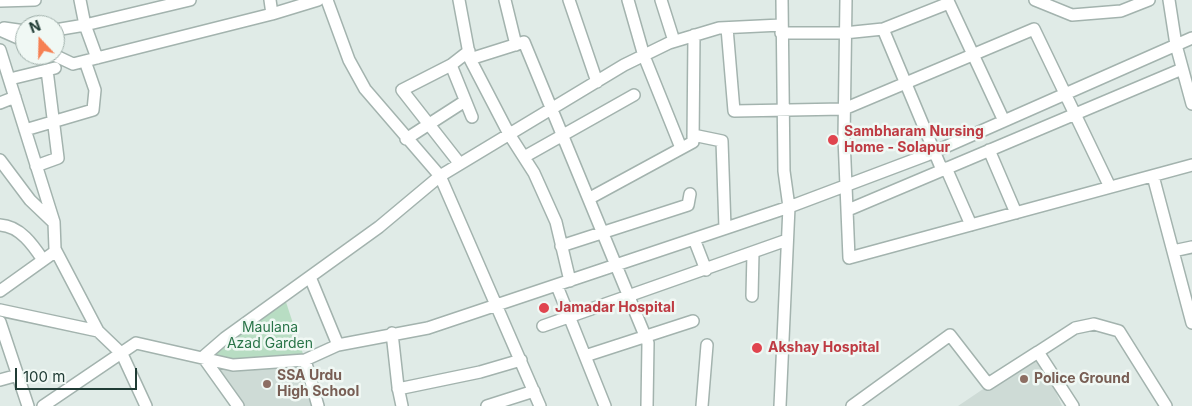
<!DOCTYPE html>
<html>
<head>
<meta charset="utf-8">
<style>
	body { margin:0 }
	#map { position:relative; width:1192px; height:406px; overflow:hidden; background:#e0ebe7; font-family:Inter,sans-serif }
	canvas { display:block }
	.north { position:absolute; left:15px; top:15px; width:50px; height:50px; box-sizing:border-box; background:#f0f8f4; border:1px solid #9dada8; border-radius:50%; rotate:339deg; font-size:14px; font-weight:700; line-height:20px; text-align:center; color:#203c35 }
	.north::after { content:''; display:block; margin:auto; width:18px; height:22px; background:#f68053; clip-path:polygon(50% 0,100% 100%,50% 72%,0 100%) }
	.scale { position:absolute; left:15px; top:368px; width:122px; height:22px; box-sizing:border-box; border:2px solid #203c35; border-top:0; padding-left:6px; font-size:15px; line-height:18px; white-space:nowrap; color:#203c35; -webkit-text-stroke:4px #f0f8f4; paint-order:stroke }
</style>
</head>
<body>
<div id="map">
<canvas width="1192" height="406"></canvas>
<div class="north">N</div>
<div class="scale">100 m</div>
</div>
<script>
const context = document.querySelector('canvas').getContext('2d');
context.lineJoin = 'round';
function fillPath(path, color) {
  context.fillStyle = color;
  context.fill(path, 'evenodd');
}
function strokePath(path, color, width, dash) {
  context.strokeStyle = color;
  context.lineWidth = width;
  context.lineCap = dash ? 'butt' : 'round';
  context.setLineDash(dash || []);
  context.stroke(path);
}
function write(font, color, halo, rows, align = 'center') {
  context.font = font + ' Inter,sans-serif';
  context.lineWidth = 5;
  context.setLineDash([]);
  context.textBaseline = 'middle';
  context.strokeStyle = halo;
  context.fillStyle = color;
  for (const [text, x, y, turn = 0] of rows) {
    context.save();
    context.translate(x, y);
    context.rotate((+turn || 0) * Math.PI / 180);
    context.textAlign = isNaN(turn) ? turn : align;
    if (halo) context.strokeText(text, 0, 0);
    context.fillText(text, 0, 0);
    context.restore();
  }
}
fillPath(new Path2D(`
	M1038 352 1062 406H958Z
	M203 357 305 360 313 406H238Z`), '#cedbd6');
fillPath(new Path2D(`
	M284 296 305 360 233 365 203 357Z`), '#b8ddc3');
const minor = new Path2D(`
	M80 0 85 25 97 58
	M270 0 272 14
	M327 0 349 60 365 89 440 176 540 406
	M459 0 470 59 524 42 648 343 647 406
	M505 0 516 45
	M569 0 597 82
	M628 0 644 56 681 148
	M661 0 674 41
	M846 0 844 138 849 258 1192 165
	M1035 0 1072 15 1121 11 1149 0
	M1169 0 1176 45 1192 104
	M0 1 35 0
	M4 28 25 31
	M727 28 734 111 844 109 1034 29 1110 187
	M883 29 942 170
	M0 30 25 41
	M55 30 85 25 190 0
	M781 33H844L883 29 949 3 1004 121
	M0 50 54 222 55 249 98 331
	M54 55 73 64 272 14 318 0
	M470 59 509 134 534 173 556 222 570 281
	M451 65 472 117
	M10 79 55 68
	M0 103 15 97
	M25 130 93 110 95 90 85 61
	M693 135 722 141 725 228
	M406 139 465 101
	M989 150 1016 213
	M524 157 634 95
	M0 160 30 200 52 221
	M460 164 402 90 451 65 469 51
	M36 166 58 158 47 70
	M946 168 971 225
	M1153 176 1192 323
	M590 198 693 142 694 35
	M848 210 1182 69
	M0 225C20 226 33 245 43 260
	M694 239 706 270
	M561 246 688 205 690 194
	M1173 251 1192 247
	M310 277 338 345
	M557 286 605 406
	M0 291 56 251
	M752 296 753 253
	M0 310 98 331 122 354 146 406
	M0 322 28 406
	M543 326 787 240
	M392 333 398 387 402 406
	M1038 352 1075 328 1094 324 1119 331 1166 406
	M585 356 693 321
	M305 360 318 406
	M0 380 18 375
	M398 389 480 372 521 360
	M43 406 136 343 233 365 305 360 338 345 428 328 789 207 927 155 1192 38
	M238 406 203 357 225 338 379 227 440 176 624 65 669 43 719 28 781 25
	M487 406 534 391
	M702 406 707 345
	M780 406 789 207 784 171 782 0
	M852 406 950 335 988 384 1038 352 1073 406`);
strokePath(minor, '#a3b3ae', 14);
strokePath(minor, '#fff', 11);
for (const [x, y, r, color] of [
	[833,140,6,"#e0444e"],
	[544,308,6,"#e0444e"],
	[757,348,6,"#e0444e"],
	[1024,379,5,"#8d6e63"],
	[267,384,5,"#8d6e63"]
]) {
  const dot = new Path2D();
  dot.arc(x, y, r, 0, 2 * Math.PI);
  context.fillStyle = color;
  context.fill(dot);
  strokePath(dot, '#f0f8f4', 2);
}
write('bold 14px', '#be3a42', '#f0f8f4', [
	["Sambharam Nursing",844,132],
	["Home - Solapur",844,148],
	["Jamadar Hospital",555,308],
	["Akshay Hospital",768,348]
], 'left');
write('14px', '#297448', '#f0f8f4', [
	["Maulana",270,328],
	["Azad Garden",270,344]
]);
write('bold 14px', '#785e54', '#f0f8f4', [
	["SSA Urdu",277,376],
	["High School",277,392],
	["Police Ground",1034,379]
], 'left');
</script>
</body>
</html>
